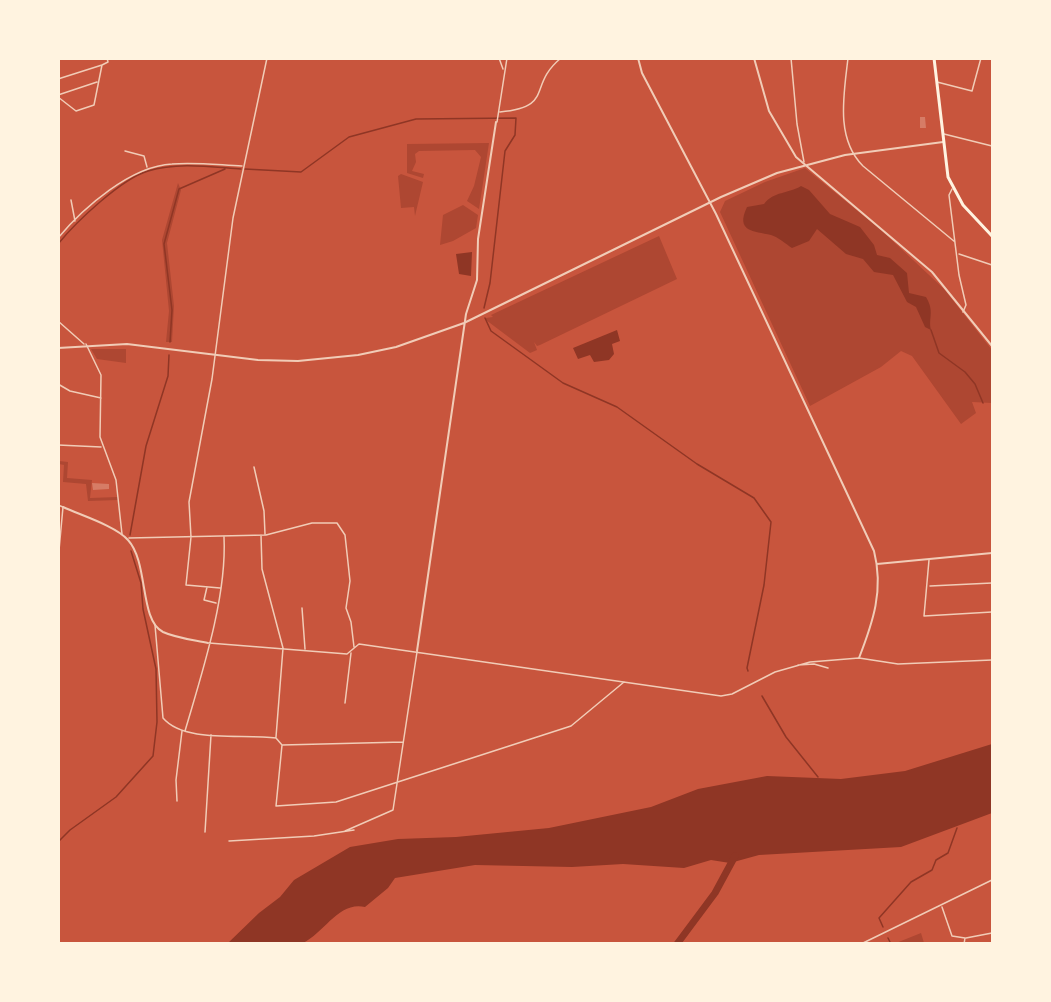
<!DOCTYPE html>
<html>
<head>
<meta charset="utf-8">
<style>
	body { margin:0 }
	#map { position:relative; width:1051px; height:1002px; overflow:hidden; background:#c8553d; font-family:Quicksand,sans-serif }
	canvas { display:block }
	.frame { position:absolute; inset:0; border:60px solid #fff3e0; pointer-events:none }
</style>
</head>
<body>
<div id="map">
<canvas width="1051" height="1002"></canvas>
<div class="frame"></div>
</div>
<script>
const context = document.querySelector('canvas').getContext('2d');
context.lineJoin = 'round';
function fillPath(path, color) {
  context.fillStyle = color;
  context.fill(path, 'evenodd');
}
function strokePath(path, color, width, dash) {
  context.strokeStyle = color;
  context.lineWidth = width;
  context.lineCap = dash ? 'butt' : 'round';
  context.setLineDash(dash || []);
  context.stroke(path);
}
fillPath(new Path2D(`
	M489 143 479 209 467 201 474 186 481 157 475 150 419 151 415 154 416 162 412 171 424 174 423 178 407 173V144Z
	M805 168 881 230 944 289 992 350V403L972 402 976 413 961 424 912 356 901 351 881 367 810 406 720 212 725 201 765 182Z
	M401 174 423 182 415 216 414 207 401 208 398 176Z
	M178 183 181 190 167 243 174 306 172 342H166L169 311 162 240Z
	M463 205 478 215 476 228 453 241 440 245 443 215Z
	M659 236 677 279 540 345 537 346 534 342 537 350 530 353 486 320V318L493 317 491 315Z
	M91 349H126V363L97 359Z
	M58 446 59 461 68 462 67 478 92 480 90 498 118 497V500L88 501 86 484 63 482 64 465 59 464Z
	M921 933 924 943H896Z`), '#ae4732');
fillPath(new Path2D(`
	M801 186 809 190 830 214 860 227 874 245 877 255 890 258 907 273 909 293 926 297C935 312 928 318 931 330L925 327 916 307 907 302 893 275 874 272 863 259 846 254 817 229 809 241 792 248C786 244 778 237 771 235 754 231 735 232 747 207L764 204C774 191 788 194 801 186Z
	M472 252 471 276 459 274 456 254Z
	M617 330 620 341 612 344 614 354 609 360 594 362 590 355 578 359 573 348Z
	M992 744V813L901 847 759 855 730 863 711 860 684 868 623 864 572 867 475 865 395 878 388 888 365 907C339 901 325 932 303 943 296 947 240 944 228 943L259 913 280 897 294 880 350 847 398 839 456 837 549 828 651 807 698 789 767 776 841 779 905 771Z`), '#8f3625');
strokePath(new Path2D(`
	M245 169 301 172 349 137 416 119 516 118 515 135 505 151 490 283 484 308
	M58 244C76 222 121 179 148 171 178 162 211 167 241 169
	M485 318 491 331 563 383 617 407 697 464 754 498 771 522 764 585 747 668 748 671
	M931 330 939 353 965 372 975 384 983 403
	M170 342 172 310 164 244 179 189 225 169
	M130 535 146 446 168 376 169 355
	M762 696 786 737 818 777
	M58 842 70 830 116 797 153 756 157 722 156 669 143 609 141 583 131 551
	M883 927 879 918 911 882 932 870 936 860 948 853 957 828
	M888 938 891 944`), '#8f3625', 1.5);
strokePath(new Path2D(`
	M677 944 715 893 735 856`), '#8f3625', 7);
fillPath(new Path2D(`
	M920 117H925L926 128H920Z
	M92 483 109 484V489L93 490Z`), '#d67c66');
strokePath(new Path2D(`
	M499 58 503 69
	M791 58 797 124 804 162
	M848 58C844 94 835 138 863 166L955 242
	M102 65 108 62 107 58
	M58 79 102 65 94 105 76 111 58 97
	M937 82 972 91 981 58
	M58 95 97 82
	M500 112C555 107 527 86 561 58
	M497 122 507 58
	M944 134 992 146
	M125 151 144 156 147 167
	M952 189 949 195 959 275 966 305 963 312
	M71 200 75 221
	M58 238C84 207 131 166 172 164 195 162 219 165 242 166
	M959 254 992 265
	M58 321 84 344
	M86 344 101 375 100 437 116 480 122 534
	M58 384 70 391 101 398
	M58 445 101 447
	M254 467 264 511 265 534
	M58 505 63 507 58 561
	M261 535 262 569 283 648 276 737
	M129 538 266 535 312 523H337L345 535 350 581 346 608 351 622 354 647
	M929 560 924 616 992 612
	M930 586 992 583
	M207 587 204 600 216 603
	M220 588 186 585 191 537 189 502 212 379 233 218 267 58
	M302 608 305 649
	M155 625 163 718C185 744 245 733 276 738L282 745 276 806 336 802 571 726 624 682
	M209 643 347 654 359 644 721 696 732 694 775 672 810 662 859 658 898 664 992 660
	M798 665 814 664 828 668
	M345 703 351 653
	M185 731C202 673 227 597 224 537
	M282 745 403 742
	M177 801 176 780 182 731
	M345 831 393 810 417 652
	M205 832 211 735
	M229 841 314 836 354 830
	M942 907 952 936 965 938 964 944
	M966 938 992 933
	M861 944 992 880`), '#f1ccb7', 1.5);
strokePath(new Path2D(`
	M638 58 642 73 716 214 874 551C884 590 873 622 859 658
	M754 58 769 111 796 157 932 272 992 346
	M58 348 127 344 258 360 298 361 358 355 396 347 464 323 721 197 777 173 845 155 943 142
	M63 507C80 515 116 526 128 540 149 563 139 620 163 632 176 638 194 640 208 643
	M877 564 992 553
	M417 651 466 314 477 280 478 239 496 122`), '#f1ccb7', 2);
strokePath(new Path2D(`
	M934 58 948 177 963 205 992 236`), '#fff3e0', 3);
</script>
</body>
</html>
